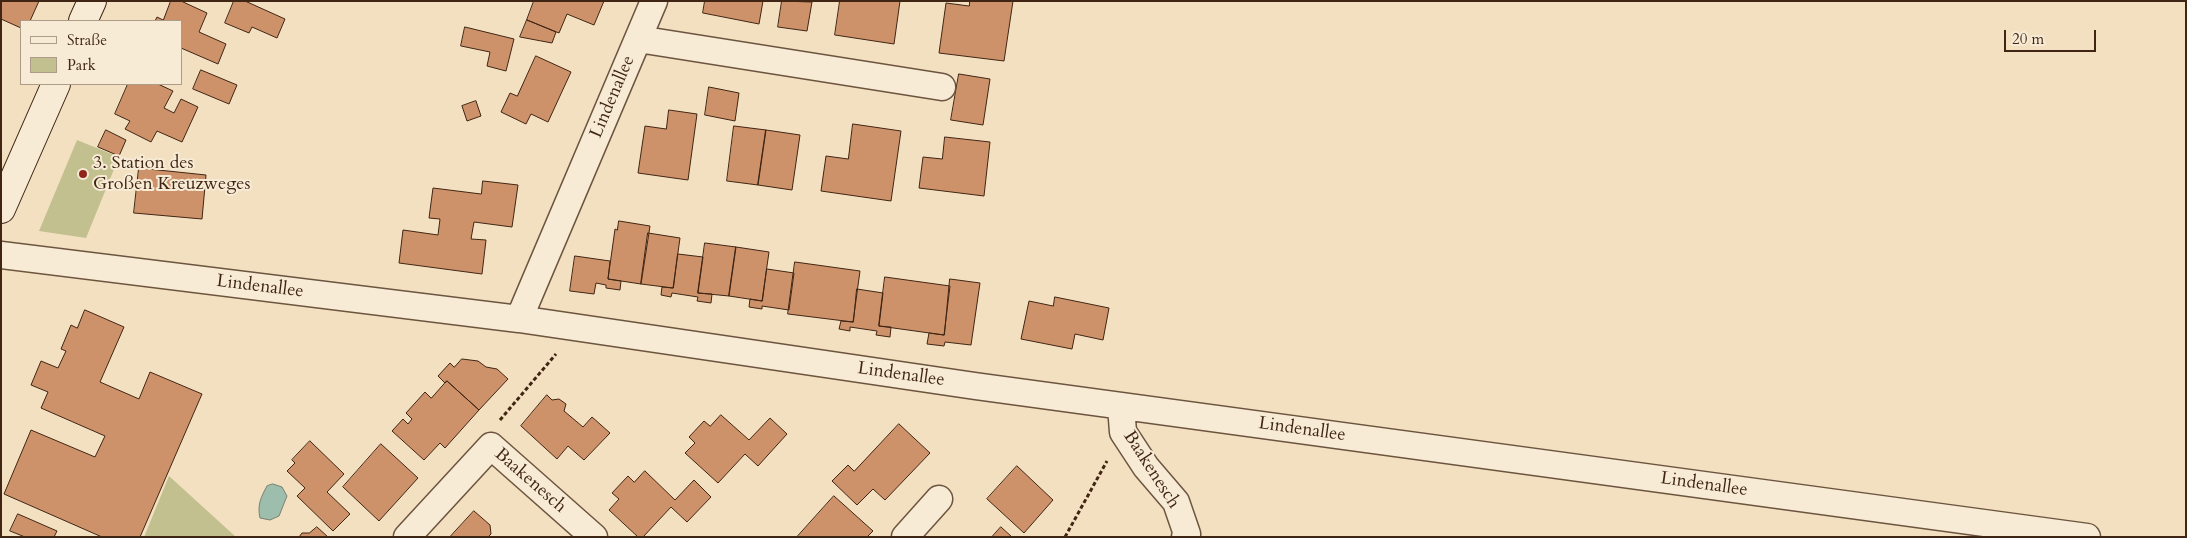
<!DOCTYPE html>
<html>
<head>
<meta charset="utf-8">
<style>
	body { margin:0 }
	#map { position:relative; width:2187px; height:538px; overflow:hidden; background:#f3e0c0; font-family:Cardo,serif }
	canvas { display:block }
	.frame { position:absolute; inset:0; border:2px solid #402514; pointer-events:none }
	.legend { position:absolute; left:20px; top:20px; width:162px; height:65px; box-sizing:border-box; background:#f7ebd6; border:1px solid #ae9c88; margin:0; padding:6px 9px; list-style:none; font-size:15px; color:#402514 }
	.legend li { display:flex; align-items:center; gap:10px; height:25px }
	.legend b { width:25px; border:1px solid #ae9c88 }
	.scale { position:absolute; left:2004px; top:30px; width:92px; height:22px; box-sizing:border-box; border:2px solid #402514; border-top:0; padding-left:6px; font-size:15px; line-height:18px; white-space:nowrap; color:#402514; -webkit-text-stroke:4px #f7ebd6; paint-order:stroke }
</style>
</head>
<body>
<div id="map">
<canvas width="2187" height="538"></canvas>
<div class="frame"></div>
<ul class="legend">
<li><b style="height:6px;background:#f7ebd6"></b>Straße</li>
<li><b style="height:14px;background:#c2c08e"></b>Park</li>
</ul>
<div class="scale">20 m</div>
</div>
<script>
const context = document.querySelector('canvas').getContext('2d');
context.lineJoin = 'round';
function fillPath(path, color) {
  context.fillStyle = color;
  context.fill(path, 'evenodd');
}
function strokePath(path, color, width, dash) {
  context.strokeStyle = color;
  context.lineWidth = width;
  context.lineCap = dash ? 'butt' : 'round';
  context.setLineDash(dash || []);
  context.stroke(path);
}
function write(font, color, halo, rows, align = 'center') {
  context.font = font + ' Cardo,serif';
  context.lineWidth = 4;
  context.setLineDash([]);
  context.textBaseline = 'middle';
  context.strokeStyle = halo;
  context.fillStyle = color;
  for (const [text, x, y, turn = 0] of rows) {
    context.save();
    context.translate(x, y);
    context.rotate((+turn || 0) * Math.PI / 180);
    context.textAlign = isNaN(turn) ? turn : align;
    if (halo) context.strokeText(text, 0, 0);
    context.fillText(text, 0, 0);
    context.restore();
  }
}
fillPath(new Path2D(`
	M77 140 119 157 86 238 39 231Z
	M169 476 236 537H144Z`), '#c2c08e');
const water = new Path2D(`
	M273 484 282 487 287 496 279 516 270 520 260 518C257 505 261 497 267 486Z`);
fillPath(water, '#9dbead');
strokePath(water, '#788170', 1);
const building = new Path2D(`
	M1 1H39L30 21H21V28L1 19Z
	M171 1H181L207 13 199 32 226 44 218 64 181 48V21H155L157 17 163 20Z
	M234 1H245L285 19 277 38 252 27 249 33 225 23Z
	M534 1H604L594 25 567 14 559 33 527 20Z
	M705 1H763L759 24 703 13Z
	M782 1 812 2 807 31 778 27Z
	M840 1H900L894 44 835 35Z
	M970 1H1013L1004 61 939 53 946 3 969 6Z
	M527 20 556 32 552 43 520 37Z
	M465 27 514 39 506 71 487 66 490 52 461 46Z
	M536 56 571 72 548 122 531 114 526 124 501 112 510 93 517 96Z
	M201 70 237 85 229 104 193 89Z
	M959 74 990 79 983 125 951 120Z
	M128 84H158L173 91 164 108 174 113 181 99 198 107 182 142 157 131 151 142 125 129 130 121 115 114Z
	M709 87 739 93 735 121 705 115Z
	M476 101 481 116 467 121 462 106Z
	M669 110 697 114 688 180 638 173 645 126 666 129Z
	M853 124 901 131 891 201 821 191 826 156 848 159Z
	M734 126 766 130 758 185 727 181Z
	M106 130 126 140 119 156 98 147Z
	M766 130 800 135 792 190 758 185Z
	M945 137 990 142 984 196 919 188 923 157 942 159Z
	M139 168 206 175 202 219 134 213Z
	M483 181 518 185 512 227 474 222 471 239 486 240 482 274 399 263 403 230 438 235 440 219 429 218 433 188 481 194Z
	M619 221 650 226 641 284 608 279 615 229 617 230Z
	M648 233 680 238 673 288 641 284Z
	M705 243 736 247 729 296 698 293Z
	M736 247 769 252 762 301 729 296Z
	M678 254 703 257 698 293 712 294 711 303 697 301 698 297 672 293 671 297 661 295 662 287 673 288Z
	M575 256 610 261 608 279 621 281 620 290 606 288V285L596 283 594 294 570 291Z
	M795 262 860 271 853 322 788 314Z
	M767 269 794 273 789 310 762 306V309L749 307 750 299 762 301Z
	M885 277 950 286 944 335 879 326Z
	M950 279 980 283 971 345 945 342 944 346 927 344 929 333 944 335Z
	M857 289 883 293 879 326 891 327 890 337 876 335 877 331 850 327V331L839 329 841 321 853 322Z
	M1055 297 1109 308 1103 340 1075 334 1072 349 1021 339 1029 301 1053 306Z
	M85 310 124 327 100 382 139 399 150 372 202 394 140 537H102L4 494 31 430 95 457 105 436 41 408 48 392 31 385 41 361 58 368 66 351 61 349 71 325 77 328Z
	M462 359 478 361 486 367 497 369 508 379 479 410 447 381 445 383 438 376 450 363 454 367Z
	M447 381 479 410 445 448 440 443 424 460 392 431 403 419 408 424 412 419 406 413 425 392 431 398Z
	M547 395 552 400 559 399 566 404 564 411 583 427 592 417 610 433 584 460 568 446 557 459 521 426Z
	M721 415 749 440 770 418 787 434 758 466 745 454 718 483 685 453 695 443 689 437 704 421 710 426Z
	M899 424 930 453 885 500 873 489 857 505 832 481 848 465 854 471Z
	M310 441 344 474 327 492 350 514 333 531 297 496 305 488 287 471 295 463 292 460Z
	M381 444 418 478 379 521 343 487Z
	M1017 466 1053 500 1024 533 987 499Z
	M645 471 675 500 694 480 711 497 687 522 671 507 643 537H638L609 510 619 499 612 493 628 476 634 482Z
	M834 496 873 531 867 537H797Z
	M474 511 490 525 491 534 488 537H450Z
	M18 514 57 531 54 537H25L10 531Z
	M317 527 328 537H299L302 533H309Z
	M1001 527 1012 537H992Z`);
fillPath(building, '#ce926a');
strokePath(building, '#402514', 1);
const street = new Path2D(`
	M638 39 942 87
	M1 255 519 319 975 386 2087 537
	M519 319 654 1
	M1121 406 1123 432 1146 467 1176 502 1187 534 1185 537
	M407 537 491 446 594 537
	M905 537 939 499`);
const secondary = new Path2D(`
	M83 21 92 1
	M1 209 56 84`);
strokePath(street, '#6d543f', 29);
strokePath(secondary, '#402514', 30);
strokePath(new Path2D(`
	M500 420 556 354
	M1065 537 1107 461`), '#402514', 3, [4, 2.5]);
strokePath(street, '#f7ebd6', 26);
strokePath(secondary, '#f7ebd6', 28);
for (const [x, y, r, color] of [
	[83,174,5,"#8f2418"]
]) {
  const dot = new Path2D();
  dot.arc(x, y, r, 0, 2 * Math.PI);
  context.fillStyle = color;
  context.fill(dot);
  strokePath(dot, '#f7ebd6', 2);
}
write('18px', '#402514', '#f7ebd6', [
	["Lindenallee",613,97,-67],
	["Lindenallee",260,287,7],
	["Lindenallee",901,375,8],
	["Lindenallee",1302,430,8],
	["Baakenesch",1151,470,57],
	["Baakenesch",530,481,41],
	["Lindenallee",1704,485,8]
]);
write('18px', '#402514', '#f7ebd6', [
	["3. Station des",93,164],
	["Großen Kreuzweges",93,185]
], 'left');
</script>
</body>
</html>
